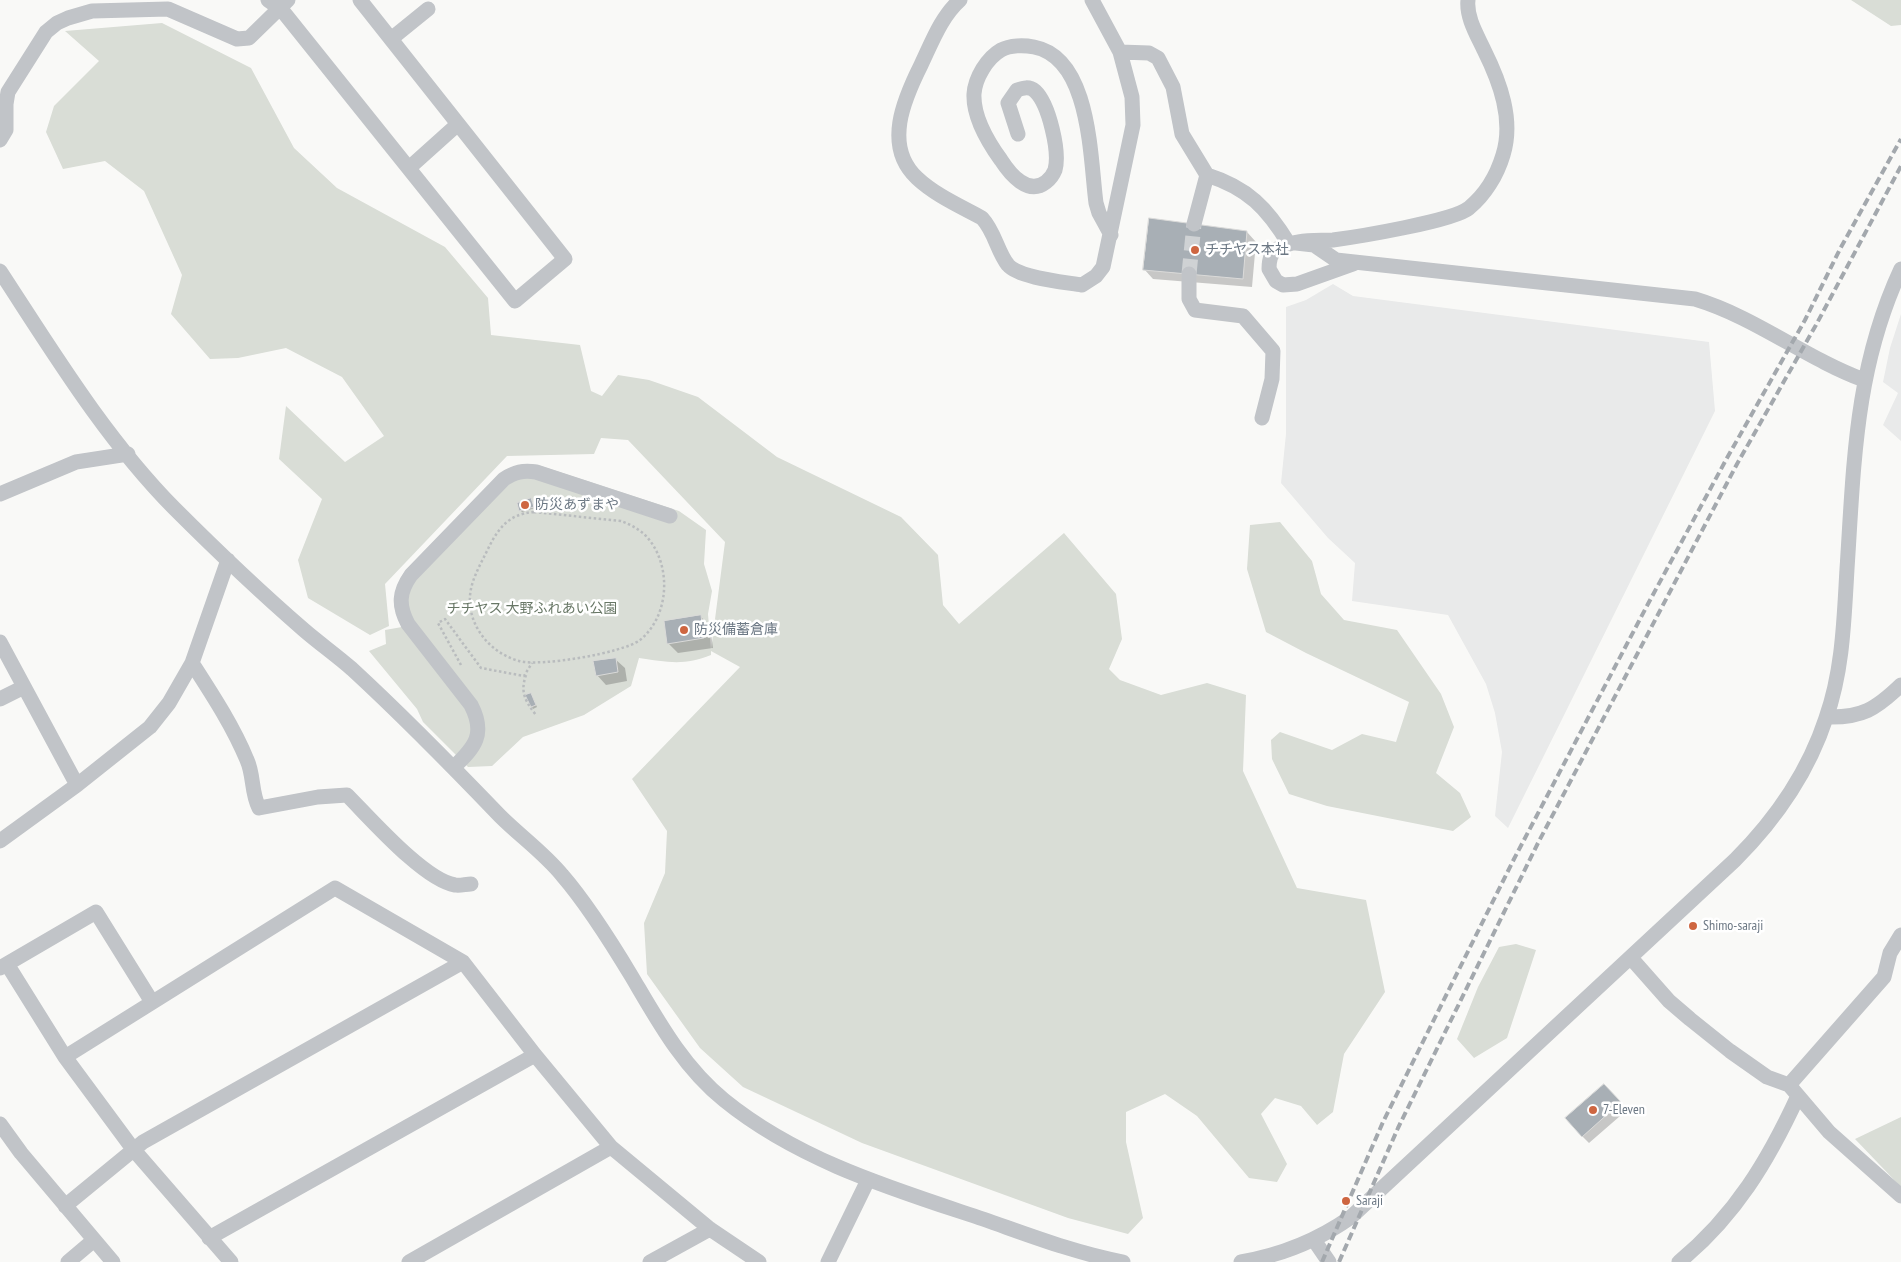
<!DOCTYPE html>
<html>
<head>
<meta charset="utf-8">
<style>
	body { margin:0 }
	canvas { display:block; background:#f9f9f7 }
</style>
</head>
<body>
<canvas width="1901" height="1262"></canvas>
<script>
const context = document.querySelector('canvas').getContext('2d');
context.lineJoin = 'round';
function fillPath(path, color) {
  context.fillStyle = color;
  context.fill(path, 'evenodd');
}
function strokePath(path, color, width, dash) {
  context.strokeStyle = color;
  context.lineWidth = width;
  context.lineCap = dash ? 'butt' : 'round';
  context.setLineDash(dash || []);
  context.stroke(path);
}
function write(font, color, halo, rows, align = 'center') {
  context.font = font + ' "PT Sans Narrow","Noto Sans JP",sans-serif';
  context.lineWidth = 5;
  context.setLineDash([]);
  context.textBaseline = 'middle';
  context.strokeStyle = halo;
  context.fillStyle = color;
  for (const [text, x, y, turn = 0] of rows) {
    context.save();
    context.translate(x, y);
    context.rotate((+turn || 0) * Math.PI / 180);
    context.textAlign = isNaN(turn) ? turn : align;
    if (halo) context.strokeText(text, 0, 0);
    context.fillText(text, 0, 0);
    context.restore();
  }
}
fillPath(new Path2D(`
	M1333 284 1353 296 1709 342 1715 411 1508 828 1495 816 1502 752 1495 713 1486 684 1448 615 1352 601 1355 563 1328 538 1281 483 1286 434V307L1306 300Z
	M1901 314V441L1883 425 1898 393 1883 382 1890 348Z`), '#e9eaea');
fillPath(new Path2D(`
	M1851 0H1901V25L1891 26Z
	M162 23 251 68 294 148 337 188 445 247 488 298 491 335 580 345 591 391 602 396 618 375 649 380 698 397 777 457 901 517 938 555 943 605 959 624 1064 533 1116 594 1122 639 1109 669 1120 680 1161 695 1207 683 1246 695 1243 771 1297 888 1366 900 1385 992 1344 1054 1333 1112 1317 1125 1301 1106 1275 1098 1261 1114 1287 1164 1277 1182 1249 1178 1197 1116 1165 1094 1126 1112V1142L1143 1218 1128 1234 1068 1218 862 1143 743 1087 700 1048 647 974 644 923 665 873 667 831 632 779 740 667 711 651V655C685 666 666 662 639 658L631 686 584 715 523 737 492 766 468 767 423 722 417 709 369 651 386 644 385 630 402 627C391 606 392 590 406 570L500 474C513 465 522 463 538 465L679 511 706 530 704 564 712 591 708 614 711 650 725 542 628 440 601 438 594 454 507 456 385 584 389 626 370 635 308 598 298 560 322 499 279 459 286 406 345 462 384 436 342 377 286 348 238 358 210 359 171 314 182 275 144 191 105 161 63 169 46 132 54 106 99 61 65 31Z
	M1280 522 1312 561 1321 594 1344 620 1397 630 1441 694 1454 727 1436 773 1460 793 1471 817 1453 831 1327 806 1289 794 1272 759 1271 740 1280 732 1332 750 1362 734 1396 742 1409 702 1306 653 1266 632 1247 569 1250 525Z
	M1516 944 1536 950 1507 1038 1474 1058 1457 1039 1478 987 1499 947Z
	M1901 1117V1187L1855 1139Z`), '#d9ddd6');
fillPath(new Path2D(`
	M1247 232 1256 242 1252 287 1153 279 1144 269Z
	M531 500 535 508 522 512 520 510Z
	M701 617 710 626 713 648 678 653 668 643Z
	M615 659 625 668 627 681 606 685 597 675Z
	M531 694 537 707 533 709 527 696Z
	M1611 1092 1627 1110 1589 1143 1582 1136Z`), '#0003');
const building = new Path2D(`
	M1149 218 1247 231 1243 279 1143 270Z
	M531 498 534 507 519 511 517 503Z
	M701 615 704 638 667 644 664 621Z
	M616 658 618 672 596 676 593 661Z
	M531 693 536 705 531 707 525 695Z
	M1604 1084 1621 1102 1582 1137 1565 1118Z`);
fillPath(building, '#a8afb5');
strokePath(building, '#dadad9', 1);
strokePath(new Path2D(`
	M1189 274 1194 224`), '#cfd2d4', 15, [15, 8]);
strokePath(new Path2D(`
	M534 512 621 521C629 524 637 528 644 534 672 561 671 615 640 640 623 653 540 667 519 661 490 653 468 626 470 596 471 581 479 567 486 553 497 530 507 514 534 512Z
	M461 665 438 623 445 619 481 668 524 676 532 663
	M526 675C520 692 525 701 536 715`), '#b9bcbe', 2.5, [2.5, 2.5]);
strokePath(new Path2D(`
	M268 0 281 9 515 301 565 259 360 0
	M960 0C941 17 932 42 921 65 904 99 883 146 917 178 935 195 960 206 982 218 995 232 997 251 1008 265 1019 278 1064 282 1082 285L1096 276 1103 267 1133 125 1132 97 1120 52 1092 0
	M391 39 428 9
	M1120 52 1149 53 1158 58 1173 87 1182 134 1207 175C1248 188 1267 208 1289 244
	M1018 134 1008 103 1017 90C1023 88 1029 86 1035 91 1049 104 1060 152 1055 170 1053 175 1050 179 1046 182 1028 196 1010 174 1001 160 988 142 973 117 974 94 975 78 987 58 1001 50 1010 45 1024 45 1034 47 1091 58 1090 158 1096 203L1099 213 1111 235
	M0 140 6 130V104L8 92 46 32 57 23 68 18 92 11 168 9 237 39 249 38 288 0
	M409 168 458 124
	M1194 224 1207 175
	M1296 243 1314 245 1336 260 1695 299C1755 317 1805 358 1864 380
	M1353 264 1297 284 1283 285 1276 281 1269 269C1269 261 1270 253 1277 249 1294 239 1314 241 1333 240 1356 237 1454 221 1469 208 1485 195 1497 175 1503 155 1514 120 1500 82 1484 50 1477 35 1466 17 1468 0
	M0 271C53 352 105 438 174 508 216 550 259 591 304 630 319 643 336 655 352 669 403 716 452 766 500 816 520 836 544 853 562 875 588 905 611 942 632 977 658 1021 683 1067 724 1100 799 1161 893 1189 983 1219 1029 1235 1075 1253 1123 1262
	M1189 274V299L1195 310 1243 316 1273 351 1272 379 1262 418
	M0 494 76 462 128 454
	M0 642 77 785
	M192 663C212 694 233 726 247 760 254 775 251 793 259 808L318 797 347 795C370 818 424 880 455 885 460 886 466 884 471 884
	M0 699 24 687
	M1827 717C1862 718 1876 709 1901 685
	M454 767C475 747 486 734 471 705L408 624C398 605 399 592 411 575L504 479C515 472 523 470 536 472L670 516
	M0 841 77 785 150 727 169 703 192 663 228 560
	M1631 958 1669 1001 1690 1019 1730 1051 1767 1077 1789 1085 1829 1132 1901 1196
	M7 964 65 1057 133 1149 231 1262
	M0 968 96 912 152 1002
	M65 1057 335 888 463 962 535 1055 611 1147 710 1229 759 1262
	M1789 1085 1884 977 1890 953 1901 935
	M0 1124 21 1153 113 1262
	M65 1206 143 1142 463 962
	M209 1238 535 1055
	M1314 1240 1329 1262
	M68 1262 94 1240
	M409 1262 611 1147
	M650 1262 710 1229
	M828 1262 868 1180
	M1241 1262C1282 1255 1317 1241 1351 1217L1735 860C1776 819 1808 773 1826 718 1843 670 1844 619 1847 569 1854 462 1855 368 1901 269
	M1679 1262C1735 1216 1768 1161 1798 1096`), '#c1c4c8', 15);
strokePath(new Path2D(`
	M1322 1262 1383 1122 1514 859 1649 602 1727 458 1805 320 1840 249 1901 139
	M1339 1262 1398 1128 1538 843 1737 464 1816 325 1901 166`), '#a3a8ad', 4, [8, 4]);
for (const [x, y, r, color] of [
	[1195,250,5,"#ce6641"],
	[525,505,5,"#ce6641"],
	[684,630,5,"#ce6641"],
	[1693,926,5,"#ce6641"],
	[1593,1110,5,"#ce6641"],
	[1346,1201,5,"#ce6641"]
]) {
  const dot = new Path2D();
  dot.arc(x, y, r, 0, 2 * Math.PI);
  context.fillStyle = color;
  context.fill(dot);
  strokePath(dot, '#fff', 2);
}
write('14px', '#6c7884', '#fff', [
	["チチヤス本社",1205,250],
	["防災あずまや",535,505],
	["防災備蓄倉庫",694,630],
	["Shimo-saraji",1703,926],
	["7-Eleven",1603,1110],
	["Saraji",1356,1201]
], 'left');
write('14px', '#687766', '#fff', [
	["チチヤス 大野ふれあい公園",532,609]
]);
</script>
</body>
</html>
